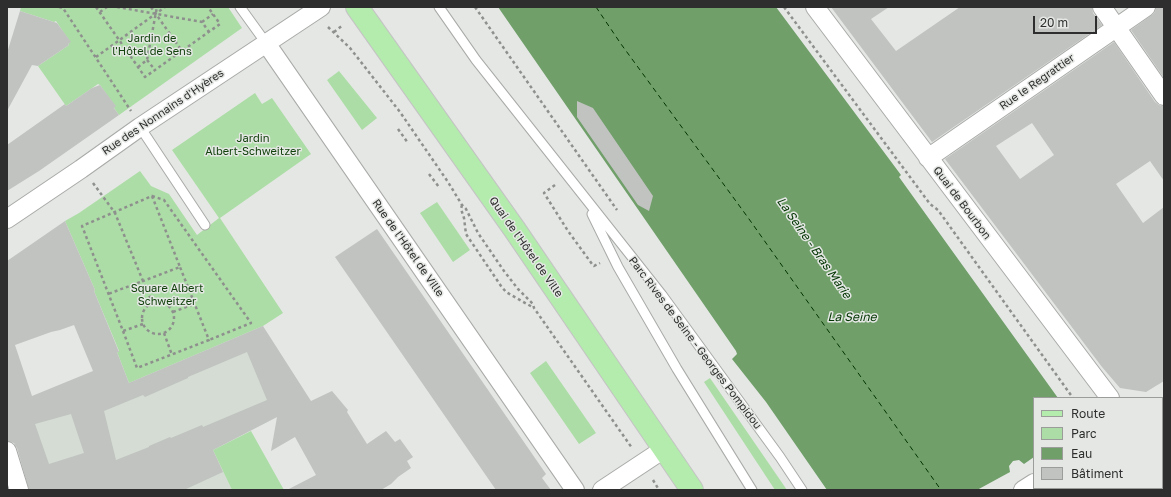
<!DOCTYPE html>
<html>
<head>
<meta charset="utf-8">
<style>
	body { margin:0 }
	#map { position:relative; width:1171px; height:497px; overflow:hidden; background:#e4e7e4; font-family:"Golos Text",sans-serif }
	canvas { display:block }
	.frame { position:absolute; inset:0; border:8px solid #2d2e2d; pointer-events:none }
	.legend { position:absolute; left:1033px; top:397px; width:130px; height:92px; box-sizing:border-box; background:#e4e7e4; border:1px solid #9b9d9b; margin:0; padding:5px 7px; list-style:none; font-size:12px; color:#2d2e2d }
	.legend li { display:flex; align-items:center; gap:8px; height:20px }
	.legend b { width:20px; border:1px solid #9b9d9b }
	.scale { position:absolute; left:1033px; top:16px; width:64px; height:18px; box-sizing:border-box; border:2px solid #2d2e2d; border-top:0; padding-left:5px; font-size:12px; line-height:14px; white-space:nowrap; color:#2d2e2d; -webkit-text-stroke:3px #e4e7e4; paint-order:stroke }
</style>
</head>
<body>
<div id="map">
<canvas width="1171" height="497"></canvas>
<div class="frame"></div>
<ul class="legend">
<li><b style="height:5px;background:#b4ecad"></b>Route</li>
<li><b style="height:11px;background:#addda6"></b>Parc</li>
<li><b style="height:11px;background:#709f6a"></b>Eau</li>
<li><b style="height:11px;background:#c0c3c0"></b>Bâtiment</li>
</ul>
<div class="scale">20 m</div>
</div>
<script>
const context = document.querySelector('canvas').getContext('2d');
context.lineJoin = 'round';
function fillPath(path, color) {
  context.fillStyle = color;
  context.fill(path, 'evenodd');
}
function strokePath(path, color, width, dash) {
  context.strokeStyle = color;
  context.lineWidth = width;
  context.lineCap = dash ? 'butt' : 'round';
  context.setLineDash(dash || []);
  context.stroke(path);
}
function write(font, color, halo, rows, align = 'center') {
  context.font = font + ' "Golos Text",sans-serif';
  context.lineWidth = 3;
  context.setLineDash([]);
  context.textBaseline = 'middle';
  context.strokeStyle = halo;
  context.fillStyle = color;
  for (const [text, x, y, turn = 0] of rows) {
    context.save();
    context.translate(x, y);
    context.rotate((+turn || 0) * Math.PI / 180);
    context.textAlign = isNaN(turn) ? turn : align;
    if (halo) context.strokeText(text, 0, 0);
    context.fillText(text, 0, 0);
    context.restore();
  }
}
fillPath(new Path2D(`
	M263 326 283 414 213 450 232 490H31L12 425 129 383Z`), '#d4dcd3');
fillPath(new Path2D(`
	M21 7H228L242 28 119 115 114 108 115 106 100 85 98 84 66 106 38 66 69 45 68 44 70 42 56 21 54 22 20 11Z
	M339 71 377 118 362 130 327 80Z
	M255 93 262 104 272 98 311 154 220 218 283 313 263 326 129 383 117 352 119 351 94 291 95 290 65 221 79 213 140 171 151 186 169 194 197 235 219 218 172 150Z
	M437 202 470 250 453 262 420 213Z
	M546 361 596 433 579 444 530 373Z
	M710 378 787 490H775L704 382Z
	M251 431 284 490H232L213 450Z`), '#addda6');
fillPath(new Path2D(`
	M498 7H776L901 175 899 177 1058 398H1034V488H1127L1128 490H827L766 402 732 359 737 354 736 351Z`), '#709f6a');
fillPath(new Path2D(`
	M1034 457V488H1081L1078 490H977L1010 472 1009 466 1013 461 1019 460 1024 464Z`), '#e4e7e4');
strokePath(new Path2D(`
	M596 7 621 44 749 219 941 490`), '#013400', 1, [5, 4]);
fillPath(new Path2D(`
	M831 7H889L871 19 896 51 960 7H1092L1093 13 1102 25 932 142Z
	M1156 7H1164V78L1131 30 1152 15 1155 12Z
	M20 11 57 23 71 42 68 44 69 45 38 66 32 65 7 111V53Z
	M1114 42 1155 102 1159 105 1164 106V181L1150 161 1116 184 1143 223 1164 207V381L1146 392 1120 388 1102 367 945 159ZM1032 123 1054 155 1020 179 996 146Z
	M100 85 116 106 114 108 119 115 39 171 7 191V145L65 104 66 106 92 88Z
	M577 101 593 108 653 196 649 211 638 205 577 117Z
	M65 221 95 290 94 291 119 352H117L129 383 263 326 311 401 332 391 348 410 347 412 367 444 386 431 395 442 400 439 413 457 407 461 411 468 398 477 391 484 381 490H287L316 475 295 437 271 451 277 417 213 450 223 472 184 490H29L17 448 14 443 7 441V261ZM74 325 93 371 32 396 15 345 51 332 60 330ZM247 352 267 400 203 427 202 425 171 438 170 437 149 446V447L116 460 104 411 143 395 145 397 188 378V377ZM71 414 84 453 49 464 35 424Z
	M377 229 546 474 542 478 551 490H496L335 257Z`), '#c0c3c0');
const lane = new Path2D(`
	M240 7 266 43
	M439 7 476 60 662 295 780 457 802 490
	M140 127 205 225
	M592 214 618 267 677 369 752 490`);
const street = new Path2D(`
	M815 7 1110 398
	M1102 7 1164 96
	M266 43 575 490
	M928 158 1146 7
	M7 219 81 169 140 127 321 7
	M1162 413 1164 412
	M7 451 19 490
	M1162 456 1164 458
	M602 490 664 449
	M1023 490 1034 483`);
const primary = new Path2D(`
	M357 7 515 230 692 490`);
strokePath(lane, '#a9aba8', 11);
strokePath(street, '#a9aba8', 20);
strokePath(primary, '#c4c4c4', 24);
strokePath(new Path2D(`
	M59 7 63 8 131 111
	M96 7 145 77 220 24 208 7
	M117 7 202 22 209 32
	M151 7 182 51
	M475 7 617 210
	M784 7 930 204 938 210 1073 398
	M100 12 107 7
	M202 22 213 14
	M328 27 350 48 400 112 448 182 462 205 466 209 478 233 504 271 518 289 533 304 534 308 632 448
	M334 32 343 25
	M96 57 165 7
	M147 60 155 70
	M138 67 147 60 157 7
	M398 129 408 143
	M429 174 439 187
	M93 183 115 213 143 281 108 294
	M555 185 544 193 568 231 592 264 594 266 600 263
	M152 196 164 200 251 323 209 340
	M462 205 461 209 464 218 466 234 501 286 506 292 534 308
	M142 318a16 16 0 1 1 32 0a16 16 0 1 1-32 0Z
	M173 312 194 304
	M143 324 123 331 82 226 152 196 180 267 143 281 152 302
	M123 331 137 368 209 340 180 267
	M164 333 172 355
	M653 480 659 490
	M1140 488 1141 490
	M1160 488 1162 490`), '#8e908e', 2.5, [3, 3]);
strokePath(lane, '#fff', 9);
strokePath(street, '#fff', 18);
strokePath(primary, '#b4ecad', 22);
write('11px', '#13430d', '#e4e7e4', [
	["Jardin de",152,39],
	["l'Hôtel de Sens",152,52],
	["Jardin",253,139],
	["Albert-Schweitzer",253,152],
	["Square Albert",167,289],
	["Schweitzer",167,302]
]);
write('11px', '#2d2e2d', '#e4e7e4', [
	["Rue le Regrattier",1037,82,-35],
	["Rue des Nonnains d'Hyères",163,112,-34],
	["Quai de Bourbon",962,203,53],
	["Quai de l'Hôtel de Ville",526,247,55],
	["Rue de l'Hôtel de Ville",408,248,55],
	["Parc Rives de Seine - Georges Pompidou",695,343,53]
]);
write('italic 12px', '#013400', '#e4e7e4', [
	["La Seine - Bras Marie",814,248,55],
	["La Seine",852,317]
]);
</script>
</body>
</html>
